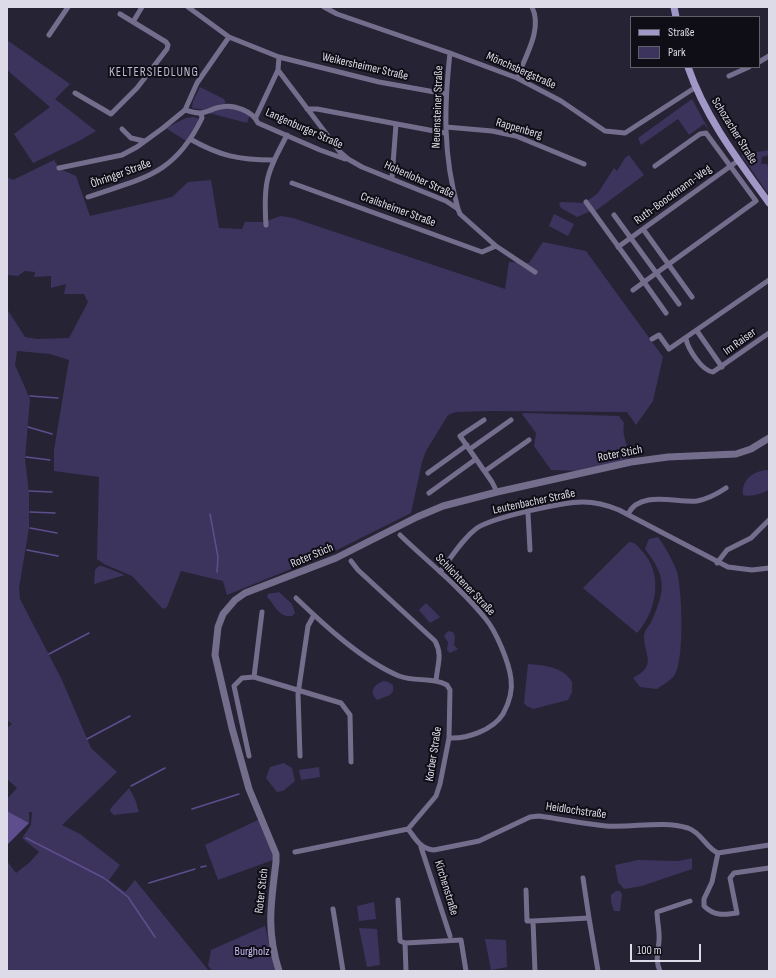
<!DOCTYPE html>
<html>
<head>
<meta charset="utf-8">
<style>
	body { margin:0 }
	#map { position:relative; width:776px; height:978px; overflow:hidden; background:#262335; font-family:"Sofia Sans Condensed",sans-serif }
	canvas { display:block }
	.frame { position:absolute; inset:0; border:8px solid #dddbe7; pointer-events:none }
	.legend { position:absolute; left:630px; top:16px; width:130px; height:52px; box-sizing:border-box; background:#0f0d15; border:1px solid #615f69; margin:0; padding:5px 7px; list-style:none; font-size:12px; color:#dddbe7 }
	.legend li { display:flex; align-items:center; gap:8px; height:20px }
	.legend b { width:20px; border:1px solid #615f69 }
	.scale { position:absolute; left:630px; top:944px; width:71px; height:18px; box-sizing:border-box; border:2px solid #dddbe7; border-top:0; padding-left:5px; font-size:12px; line-height:14px; white-space:nowrap; color:#dddbe7; -webkit-text-stroke:3px #0f0d15; paint-order:stroke }
</style>
</head>
<body>
<div id="map">
<canvas width="776" height="978"></canvas>
<div class="frame"></div>
<ul class="legend">
<li><b style="height:5px;background:#a198c7"></b>Straße</li>
<li><b style="height:11px;background:#3d345d"></b>Park</li>
</ul>
<div class="scale">100 m</div>
</div>
<script>
const context = document.querySelector('canvas').getContext('2d');
context.lineJoin = 'round';
function fillPath(path, color) {
  context.fillStyle = color;
  context.fill(path, 'evenodd');
}
function strokePath(path, color, width, dash) {
  context.strokeStyle = color;
  context.lineWidth = width;
  context.lineCap = dash ? 'butt' : 'round';
  context.setLineDash(dash || []);
  context.stroke(path);
}
function write(font, color, halo, rows, align = 'center') {
  context.font = font + ' "Sofia Sans Condensed",sans-serif';
  context.lineWidth = 4;
  context.setLineDash([]);
  context.textBaseline = 'middle';
  context.strokeStyle = halo;
  context.fillStyle = color;
  for (const [text, x, y, turn = 0] of rows) {
    context.save();
    context.translate(x, y);
    context.rotate((+turn || 0) * Math.PI / 180);
    context.textAlign = isNaN(turn) ? turn : align;
    if (halo) context.strokeText(text, 0, 0);
    context.fillText(text, 0, 0);
    context.restore();
  }
}
fillPath(new Path2D(`
	M7 40 70 84 55 99 96 131 79 141 33 163 14 134 50 107 7 70Z
	M200 87 224 99 226 103 205 110 192 108 193 101Z
	M692 99 710 132 704 124 689 135 678 119 641 145 638 138Z
	M232 107 250 115 247 123 209 113 214 110Z
	M194 117 199 119 186 141 166 128 186 118Z
	M769 150V155L762 157 761 164H767L769 171V195L741 155Z
	M629 155 644 175 594 212 586 202 598 193 614 168 617 171 625 158Z
	M54 160 60 169 76 176 90 216 172 197 188 182 211 180 219 228 242 229 245 222H264L281 216 293 218 505 289 509 262 529 263 543 242 586 251 663 357 653 401 636 425 627 412 491 411 456 412 448 415 426 451 422 462 411 513 335 551 227 595 223 581 181 571 167 607 163 609 132 576 104 564 97 559 99 477 54 471V450L69 360 50 354 17 351 15 365 30 399 25 459 29 493V528L19 588 20 599 62 680 91 748 117 772 62 825 80 834 120 865 109 880 125 892 135 880 209 971H7V861L16 873 29 863 39 852 22 838 31 825 32 812H29V823L7 811V799L17 788 7 779V728L12 724 7 720V309L25 337 37 339 69 338 88 302 84 294H64L66 284 51 288V276L34 277 35 272 25 271 18 276 7 275V177L13 180Z
	M561 202 585 203 591 211 577 217 561 208 559 204Z
	M554 214 574 224 568 236 549 226Z
	M524 413 619 416 624 423C621 437 630 447 628 458L625 460 581 471 551 470 534 446 536 433 522 414Z
	M767 470 769 471V489C763 494 751 497 743 495 741 480 753 471 767 470Z
	M658 537C666 548 672 559 677 572 682 590 685 661 674 676 670 681 662 685 657 689L640 687 633 678C658 665 644 656 644 636 644 631 650 625 652 620 666 589 666 576 645 549L649 539Z
	M629 542C635 542 638 546 641 550 664 573 657 611 637 633L583 588Z
	M99 566H102L125 575 94 584 95 570Z
	M279 592 292 604 295 613 292 616C278 618 274 603 267 597L268 594Z
	M426 603 440 617 430 623 419 610Z
	M448 631 453 632 455 637 454 645 458 649 450 653 447 650 448 642 444 636Z
	M528 664C543 665 564 667 572 682V692L568 700 533 709 527 706 524 703Z
	M383 681 388 682 393 685V691L390 695 377 700C369 691 373 686 383 681Z
	M284 763 292 768 295 781 283 791 277 792 266 778 270 767Z
	M319 767 320 777 301 780 299 770Z
	M129 788 135 799 139 812 114 815 110 811 111 808Z
	M258 820 272 852 273 860 218 880 205 845Z
	M692 858V869L642 886 624 889 618 882 615 865 638 860 679 861Z
	M616 891H620L622 895 620 911H614L611 902V895Z
	M374 902 376 919 359 921 357 906Z
	M265 926 275 970 213 971 208 966 211 950Z
	M359 928 377 929 380 965 367 967Z
	M485 939 506 940 507 967 491 970Z`), '#3d345d');
fillPath(new Path2D(`
	M7 811 29 823 7 845Z`), '#5e4e8e');
strokePath(new Path2D(`
	M30 396 58 398
	M28 427 52 434
	M26 457 50 460
	M29 491 52 492
	M30 512 55 513
	M210 514 218 557 217 572
	M30 528 57 533
	M27 550 58 556
	M49 654 89 633
	M87 739 130 716
	M131 786 165 768
	M192 809 239 794
	M26 838 104 878 128 897 155 937
	M201 867 206 866
	M149 883 195 869`), '#5e4e8e', 1.5);
strokePath(new Path2D(`
	M188 7 229 37 279 57 379 82 446 94
	M324 7 337 14 450 53 517 78 561 101 605 131 625 133 696 87
	M133 22 142 7
	M49 35 68 7
	M450 53C444 108 443 155 458 209
	M279 57 278 70 340 152 348 159 362 167 446 201 458 209 460 214 496 246 535 272
	M759 62 769 56
	M729 76 749 67
	M517 78C525 57 543 29 532 7
	M75 93 111 114 137 88 167 49 168 45 166 42 120 14
	M307 109H317L445 133
	M185 110C189 111 195 113 200 113 207 113 213 108 221 107 233 104 253 111 258 123L320 150 345 159
	M256 117 278 70
	M446 127 492 131 516 136 584 164
	M122 129 131 138 144 141
	M190 139C220 156 239 160 273 160
	M59 168 122 155 137 147 163 128 185 110 197 83 229 37
	M392 178 396 124
	M292 183 482 252 496 246
	M88 197C142 178 174 176 202 118L201 113
	M586 202 644 282 756 201 706 133 700 134 655 166
	M614 215 679 304
	M266 225C263 181 267 173 287 135
	M643 229 692 297
	M618 247 739 160
	M633 290 644 282 666 313
	M697 331 722 367
	M652 339 659 335 669 349 769 280
	M686 339C688 349 702 371 713 372L769 333
	M484 420 460 436 492 482 497 492
	M470 449 511 420
	M485 471 529 440
	M428 473 467 445
	M429 493 476 459
	M528 513 530 550
	M628 514C640 490 676 503 697 501 708 499 717 494 726 488
	M400 535C428 562 460 587 485 618 496 631 509 662 511 679 513 692 509 703 503 714 493 730 467 739 449 738
	M351 561 358 570 435 641C443 655 437 666 436 681
	M717 563 727 550 751 538 769 520
	M440 572C452 557 462 539 477 528 494 517 563 502 583 502 596 502 607 505 619 510L728 567 752 570 769 568
	M254 677 262 612
	M249 756 234 686 242 678 254 677 341 703 350 715 351 762
	M300 756 298 694 308 626 314 615
	M408 829C416 839 420 849 434 850L479 841 530 817 539 816C561 819 583 824 606 826 633 828 662 820 688 828 702 833 706 848 718 853
	M769 845 718 853 712 882 704 899V906C714 916 723 915 737 913L730 878 734 873 769 868
	M421 847 450 936
	M295 852 408 829 436 796 440 784 449 738 450 690 447 685C433 677 415 682 399 676 363 661 324 625 296 598
	M583 878 589 918
	M526 890 527 921H533L535 971
	M398 900 400 941 405 943 461 940 466 971
	M333 909 343 971
	M533 921 589 918 598 971
	M405 943 406 971
	M660 971C655 960 658 953 659 941 660 932 657 921 657 912L690 901`), '#746e8c', 5);
strokePath(new Path2D(`
	M279 971C266 930 271 903 276 862V854L249 789 232 728 215 655 218 627 223 614 235 600 245 593 336 558 417 517 443 506 497 492 631 462 668 457 736 454 751 449 769 438`), '#746e8c', 7);
strokePath(new Path2D(`
	M674 7 676 17
	M688 67C705 117 738 160 769 203`), '#a198c7', 7);
write('12px', '#dddbe7', '#0f0d15', [
	["Weikersheimer Straße",365,67,13],
	["Mönchsbergstraße",521,71,24],
	["Neuensteiner Straße",438,107,-88],
	["Langenburger Straße",304,129,24],
	["Rappenberg",519,129,16],
	["Schozacher Straße",734,131,58],
	["Öhringer Straße",121,174,-20],
	["Hohenloher Straße",419,180,24],
	["Ruth-Boockmann-Weg",673,195,-36],
	["Crailsheimer Straße",398,210,20],
	["Im Raiser",740,342,-36],
	["Roter Stich",620,454,-11],
	["Leutenbacher Straße",534,502,-12],
	["Roter Stich",312,556,-23],
	["Schlichtener Straße",465,585,46],
	["Korber Straße",434,754,-81],
	["Heidlochstraße",576,811,8],
	["Kirchenstraße",446,888,73],
	["Roter Stich",262,891,-83]
]);
write('12px', '#c7bdf5', '#0f0d15', [
	["Burgholz",252,952]
]);
context.letterSpacing = '1px';
write('13px', '#bfbbd3', '#0f0d15', [
	["KELTERSIEDLUNG",154,73]
]);
context.letterSpacing = '0px';
</script>
</body>
</html>
